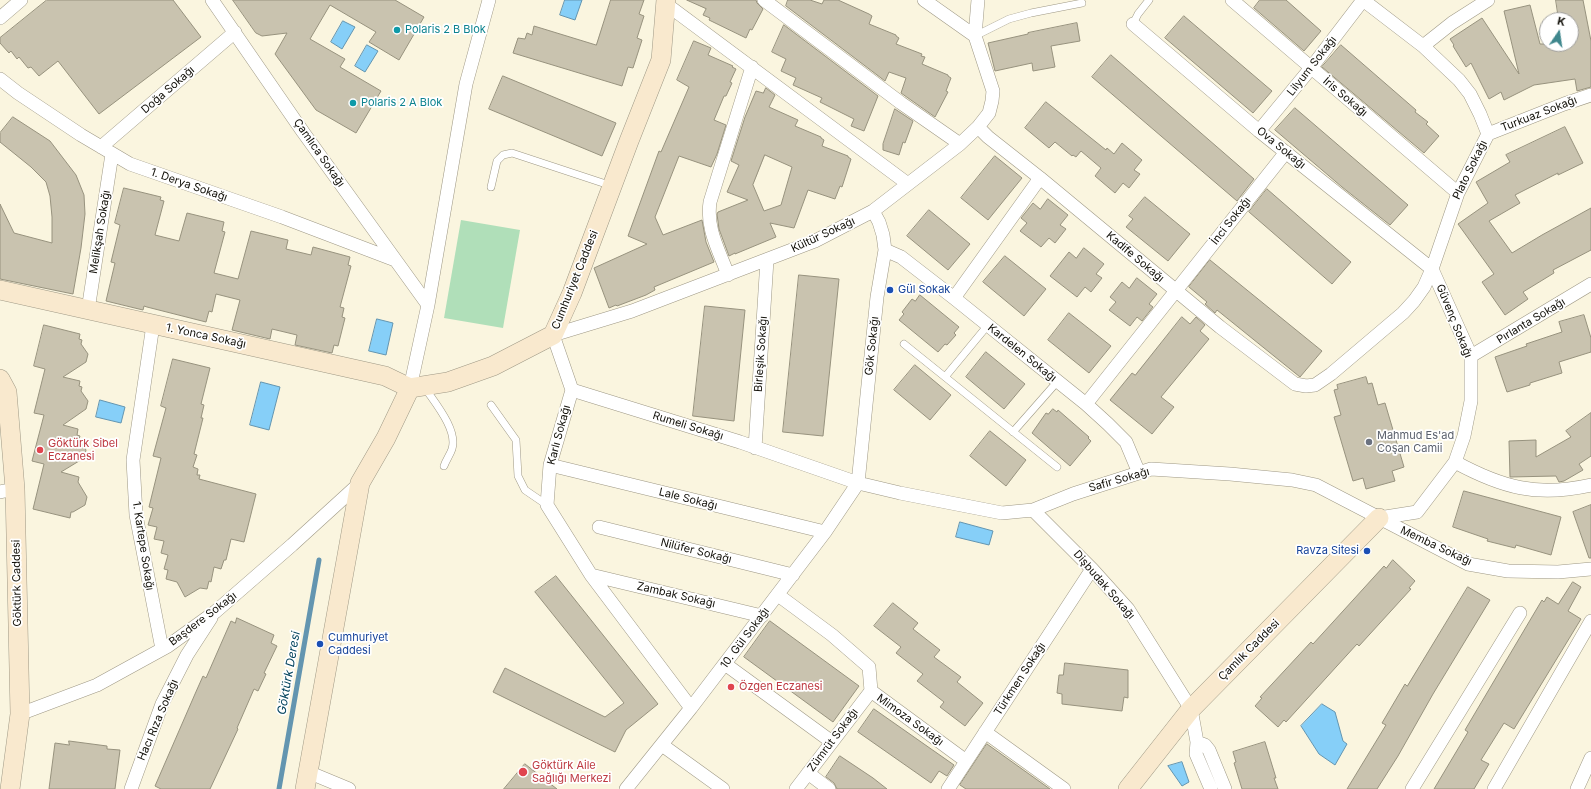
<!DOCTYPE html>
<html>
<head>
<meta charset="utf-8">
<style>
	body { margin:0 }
	#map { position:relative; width:1591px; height:789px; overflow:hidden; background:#faf5df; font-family:Inter,sans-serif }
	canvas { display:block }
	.north { position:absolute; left:1539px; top:12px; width:40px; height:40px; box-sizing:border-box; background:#fff; border:1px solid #a09f9c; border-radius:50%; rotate:13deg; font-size:11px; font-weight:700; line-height:16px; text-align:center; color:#110f08 }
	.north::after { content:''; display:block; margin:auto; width:14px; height:18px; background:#3f878d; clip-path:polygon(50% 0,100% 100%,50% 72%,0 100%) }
</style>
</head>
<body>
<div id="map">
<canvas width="1591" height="789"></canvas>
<div class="north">K</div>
</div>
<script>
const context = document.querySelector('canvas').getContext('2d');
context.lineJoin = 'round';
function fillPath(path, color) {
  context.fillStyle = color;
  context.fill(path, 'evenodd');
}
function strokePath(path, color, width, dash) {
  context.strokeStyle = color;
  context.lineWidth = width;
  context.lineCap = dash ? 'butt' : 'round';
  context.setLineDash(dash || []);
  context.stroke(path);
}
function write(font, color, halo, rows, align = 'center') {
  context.font = font + ' Inter,sans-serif';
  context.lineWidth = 3.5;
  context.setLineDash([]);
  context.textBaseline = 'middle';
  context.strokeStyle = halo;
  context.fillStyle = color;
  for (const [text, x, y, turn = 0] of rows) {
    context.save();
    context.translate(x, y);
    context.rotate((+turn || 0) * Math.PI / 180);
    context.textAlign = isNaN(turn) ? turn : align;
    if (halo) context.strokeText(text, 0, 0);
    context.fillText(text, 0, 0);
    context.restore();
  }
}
fillPath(new Path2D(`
	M461 220 520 230 503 328 444 318Z`), '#b0dfb9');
const water = new Path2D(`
	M565 0H582L575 20 560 15Z
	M343 21 355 27 342 49 331 42Z
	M367 45 378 51 365 72 355 66Z
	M377 319 393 323 386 355 369 351Z
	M261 382 280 387 269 430 250 425Z
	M100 400 125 407 121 423 96 417Z
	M960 522 993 531 989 545 956 537Z
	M1322 704 1335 712 1343 741 1347 744 1335 765 1319 754 1301 726Z
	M1182 762 1189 782 1182 786 1168 766Z`);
fillPath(water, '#86cff8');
strokePath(water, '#6395b0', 1);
strokePath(new Path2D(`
	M279 789 319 560`), '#6395b0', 5);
const building = new Path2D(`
	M47 0H173L201 37 99 114 58 61 39 76 31 67 28 68 19 57 17 59 11 51 9 53 0 43V38Z
	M233 0H395L424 17 399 60 369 42 376 32 330 5 310 39 345 59 340 67 381 91 356 133 316 110 275 54 287 33 262 36 256 33Z
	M611 0H644L639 14 644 16 637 38 642 40 633 68 628 67 622 86 513 53 518 38 525 39 527 33 532 35 534 26 596 45Z
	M687 0H756L757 3 763 9 752 30 750 29 746 38 709 20 710 18 703 15 706 9Z
	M788 0H810L822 4 824 0H838L869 14 872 16 869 24 896 35V36L899 38 896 44 922 54 921 56 925 57 922 64 948 75V76L951 78 946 91 948 92 935 117 901 93 906 78 889 72 885 81 786 6Z
	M1260 0H1286L1321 31 1304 51 1254 8Z
	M1556 0H1583L1591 41V87L1577 91 1575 79 1534 85 1504 100 1501 92 1489 99 1471 63 1466 67 1453 46 1454 45 1450 39 1482 18 1519 74 1504 11 1530 5 1540 44H1571V20H1559Z
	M1184 16 1272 91 1253 113 1165 38Z
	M1077 23 1080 41 1051 46 1055 67 1033 71 1032 63 995 71 988 43 1028 34V33Z
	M784 25 878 96 864 131 851 126 854 119 820 102 822 98 793 85 796 78 781 71 786 59 772 52Z
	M694 41 711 48 708 55 733 66 732 67 736 69 730 82 732 83 726 96H724L714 120 726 125 717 154 711 167 679 156 655 217 663 235 702 220 706 242 714 262 654 287 655 290 646 295 617 306 616 305 609 308 594 268 647 244 628 236 659 151 661 152 689 87 677 80Z
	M1341 45 1416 110 1415 112 1428 122 1426 124 1439 136 1424 153 1322 67Z
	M1111 55 1254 179 1237 201 1092 77Z
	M503 76 616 123 602 156 489 109Z
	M766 88 775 95 769 107 798 120 795 126 821 137V138L824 140 822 146 848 156V157L851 159 842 187 840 186 835 199 808 190 794 228 770 223 776 237 735 254V253L729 256 719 229 717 214 718 212 748 200 727 192 739 165 731 161 745 117 756 91 763 93ZM765 155 792 167 781 205 764 211 753 185Z
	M1046 102 1106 150 1107 148 1114 154 1122 143 1142 160 1134 170 1140 174 1129 188 1123 183 1115 193 1095 176 1101 168 1081 151 1076 157 1073 155 1072 156 1055 142 1049 148 1025 128Z
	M1295 108 1408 205 1390 225 1342 187 1275 130Z
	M895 109 913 121 905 143 903 142 899 155 883 150V144Z
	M13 117 50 141 76 175 84 195 85 214 81 248 73 294 0 279V204L14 233 52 243V217L50 196 46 182 31 167 0 142V133Z
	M1565 127 1583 163 1558 175V173L1515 195 1520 203 1489 221 1512 253 1542 235 1591 208V250L1553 270 1554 273 1523 292 1528 299 1505 315 1482 282 1494 274 1458 224 1488 203 1476 182 1510 162 1506 155Z
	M995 156 1022 178 988 220 961 198Z
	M124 188 161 197 160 200 164 201 155 235 179 241 187 213 224 222 222 231 225 232 214 273 238 279 251 231 288 240 286 249 311 255 313 247 350 257 348 265 351 266 340 307 344 308 342 317 345 318 338 346 334 345 332 353 295 345 297 335 272 329 270 339 232 330 240 300 216 294 212 312 209 311 206 322 147 307 144 306 143 310 106 301 115 263 111 262 120 225 115 223Z
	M1267 189 1351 262 1332 284 1249 212Z
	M1145 197 1190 234 1168 261 1126 227 1133 219 1129 216Z
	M1048 199 1068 215 1060 225 1066 229 1055 243 1049 238 1041 247 1020 231 1027 223 1021 218 1033 203 1040 209Z
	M929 210 970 244 948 270 907 236Z
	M1084 248 1104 264 1096 274 1102 278 1091 292 1085 287 1077 297 1050 276 1069 252 1076 258Z
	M1005 256 1046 289 1024 316 983 282Z
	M1210 260 1322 351 1300 377 1217 310 1215 313 1205 304 1207 302 1189 287Z
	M799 275 839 279 823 436 783 432Z
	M1137 278 1157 294 1149 304 1153 307 1142 321 1137 317 1130 326 1109 310 1116 302 1110 297 1122 282 1129 288Z
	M920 295 959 327 954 333 956 335 947 345 945 344 938 352 899 320 904 314 902 312 912 299 915 301Z
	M705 306 745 310 734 421 693 416Z
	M1069 313 1111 346 1089 373 1048 340Z
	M1584 315 1591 338V352L1559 362 1562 373 1530 383V385L1507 392 1495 357 1527 346 1526 344 1562 332 1559 322Z
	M1182 317 1190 324 1196 317 1205 325 1200 331 1209 339 1161 397 1174 407 1152 434 1110 400 1132 373 1135 375Z
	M44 325 80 334 79 339 82 340 81 344 88 354 86 362 63 377 80 381 79 386 82 387 81 391 88 401 86 409 63 425 78 429 77 435 80 436 79 439 86 450 84 458 61 472 79 477 78 482 87 497 85 505 73 512H71L70 518 33 509 44 464 32 461 44 415 34 413 45 369 34 366Z
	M986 352 1025 384 1004 409 966 377Z
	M173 359 210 368 201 404 204 405 201 418H203L194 454 197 455 193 467 198 469 197 475H200L199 479 256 494 244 542 231 539 226 560H224L221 569 214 567 211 582 209 581 207 589 200 588 185 597 177 582 166 579 168 570 164 569 168 555 161 553 164 541 154 539 157 527 148 525 153 508 149 507 161 458 153 456 166 408 161 406Z
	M915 365 951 395 930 420 894 390Z
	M1366 377 1368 384 1372 383 1378 405 1385 403 1404 467 1392 471 1395 481 1366 489 1363 478 1353 481 1334 417 1341 415 1334 390 1338 389 1337 385Z
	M1053 409 1057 412 1058 410 1089 437 1088 438 1091 441 1070 466 1032 433 1046 413 1048 414Z
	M1591 413V456L1579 464 1583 470 1564 481 1559 482 1556 476 1510 477 1509 441 1536 440V457L1571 437 1566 431Z
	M990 431 1026 460 1006 486 970 456Z
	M1464 491 1561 517 1551 555 1516 545 1515 548 1487 541 1488 539 1453 527Z
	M1591 505V558H1589L1573 512Z
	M1393 560 1415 581 1409 588 1411 589 1359 646 1357 644 1286 722 1284 720 1278 727 1255 706 1262 698 1260 697 1311 642 1313 644 1384 566 1386 568Z
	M556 576 658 704 626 730 615 752 493 692 505 668 605 717 624 703 535 592Z
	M1573 582 1581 587 1568 611 1581 619 1514 729 1504 723 1481 760 1489 764 1474 789H1434L1468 732 1465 730 1542 600 1544 602 1547 597 1558 604Z
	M1468 587 1490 600 1433 694 1398 756 1377 789H1347L1386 725 1382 723 1405 684 1407 686Z
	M893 603 918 623 913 629 940 650 934 657 961 677 957 682 983 703 965 726 940 707 944 702 917 681 923 674 896 653 901 647 874 626Z
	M237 618 274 635 271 643 277 646 264 673 266 674 258 691 254 689 237 728 238 729 210 789H161L155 786 195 694 203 676 206 678 231 621 235 623Z
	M770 621 859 686 833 722 744 657Z
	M1065 663 1128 670V698L1124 697 1122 711 1062 704V694L1057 693 1059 675H1063Z
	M874 709 954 765 947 776 939 771 931 783 858 732Z
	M69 741 107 746V749L120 750 115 789H49L55 743 69 745Z
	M1265 742 1276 778H1274L1278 789H1242L1234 763 1236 762 1233 752Z
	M987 744 1050 789H966L960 785Z
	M840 756 873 778 887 789H837L834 783 826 777Z
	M525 764 557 789H504Z`);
fillPath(building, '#c9c3af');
strokePath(building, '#97927e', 1);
const lane = new Path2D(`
	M1133 24 1138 14 1149 0
	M975 36 1009 19 1031 13 1082 3
	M491 187 497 161 503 155 512 153 612 186
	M904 344 1057 467
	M945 377 988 325
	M425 388C435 403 458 430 452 449 450 455 446 460 444 466
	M491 405 516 440 518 476 525 490 547 505
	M1013 432 1057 382`);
const street = new Path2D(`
	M212 0 303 132 428 305
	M764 0 901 103 960 144
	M924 0 975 36
	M978 0 975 36 993 91 992 101 989 113 978 127 960 144 873 211 815 241 632 311 553 335 572 390 740 442 858 483 900 493 1002 513 1033 510 1073 494 1151 469 1230 474 1292 480 1316 485 1468 564 1508 571 1558 572 1591 569
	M1232 0 1458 193
	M666 4 908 184
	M0 18 21 0
	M1133 24 1259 131 1432 269 1471 356V401L1464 436 1455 462 1417 512 1379 518
	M1423 46 1452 23 1488 0
	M0 79 18 93 81 135 130 164 282 217 395 260
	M978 127 988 137 1040 178 1220 327 1295 384 1306 386 1315 385 1331 374 1403 313 1414 301 1424 287 1432 269 1458 193 1488 134 1480 114 1470 94 1459 80 1423 46 1363 0
	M1259 131 1311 68 1363 0
	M1488 134 1564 104 1591 95
	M101 147 235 32
	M885 250 901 257 954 298 1086 404 1108 424 1126 442 1139 473
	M728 275C719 250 706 229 710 202L752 67
	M954 298 1040 178
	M88 310 112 154
	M153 325 133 460 136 515 162 649
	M1471 356 1591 284
	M410 388 428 305 466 84 489 0
	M572 390 550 465 547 505 591 575 691 708
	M1086 404 1286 152
	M755 448 767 260
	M1455 462C1503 488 1537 497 1591 485
	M550 465 825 532
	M0 492 15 489
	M1033 510 1092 569 1128 609 1191 709 1197 742 1196 754 1211 789
	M599 527 793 575
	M591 575 762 616
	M778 595 832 635 869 667 871 691 966 761
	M725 664 832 742
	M20 714 97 685 168 646 215 612 292 545 360 483
	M985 732 1064 789
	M1197 742 1205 745 1209 750 1225 789
	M662 745 723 789
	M308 772 349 789
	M808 773 829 789
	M131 789 162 704 187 655 211 618
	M626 789 691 708 825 532 858 483 877 297 885 250 883 235 879 222 873 211
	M796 789 871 691
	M948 789 1092 569
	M1412 789 1520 613
	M1494 789 1591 621
	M1577 789 1591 758`);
const secondary = new Path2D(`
	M0 290 385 376 410 388
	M0 379 7 392 15 489 20 714 10 789
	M410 388 448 382 493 366 553 335 572 293 629 141 661 60 666 0
	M305 789 360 483 386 438 410 388
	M1128 789 1191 709 1379 518`);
strokePath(lane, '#9e9885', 8);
strokePath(street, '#9e9885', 14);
strokePath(secondary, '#9e9885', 20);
strokePath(lane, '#fff', 7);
strokePath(street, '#fff', 13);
strokePath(secondary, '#f9e9ce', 19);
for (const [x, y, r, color] of [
	[397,30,4,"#0f9aa8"],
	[353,103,4,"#0f9aa8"],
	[890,290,4,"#1a4fb4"],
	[1369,442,4,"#6b7280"],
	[40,450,4,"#e0444e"],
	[1367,551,4,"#1a4fb4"],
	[320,644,4,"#1a4fb4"],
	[731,687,4,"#e0444e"],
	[523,772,5,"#e0444e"]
]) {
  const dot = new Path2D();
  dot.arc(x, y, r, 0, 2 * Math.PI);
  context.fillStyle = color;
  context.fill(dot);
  strokePath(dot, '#fff', 1.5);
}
write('11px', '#0d838f', '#fff', [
	["Polaris 2 B Blok",405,30],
	["Polaris 2 A Blok",361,103]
], 'left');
write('11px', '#110f08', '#fff', [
	["Lilyum Sokağı",1312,66,-52],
	["Doğa Sokağı",168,90,-41],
	["İris Sokağı",1345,97,40],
	["Turkuaz Sokağı",1539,114,-21],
	["Ova Sokağı",1281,148,39],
	["Çamlıca Sokağı",319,153,55],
	["Plato Sokağı",1470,170,-64],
	["1. Derya Sokağı",189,185,19],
	["İnci Sokağı",1231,221,-52],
	["Melikşah Sokağı",100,232,-81],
	["Kültür Sokağı",823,235,-25],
	["Kadife Sokağı",1135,257,40],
	["Cumhuriyet Caddesi",575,280,-68],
	["Güvenç Sokağı",1454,321,68],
	["Pırlanta Sokağı",1531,321,-31],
	["1. Yonca Sokağı",206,336,12],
	["Gök Sokağı",872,346,-84],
	["Kardelen Sokağı",1022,353,39],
	["Birleşik Sokağı",761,354,-86],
	["Rumeli Sokağı",688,426,17],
	["Karlı Sokağı",559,435,-75],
	["Safir Sokağı",1119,480,-16],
	["Lale Sokağı",688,499,14],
	["1. Kartepe Sokağı",143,546,81],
	["Memba Sokağı",1436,546,25],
	["Nilüfer Sokağı",696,551,14],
	["Göktürk Caddesi",17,583,-91],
	["Dişbudak Sokağı",1104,585,49],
	["Zambak Sokağı",676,595,13],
	["Başdere Sokağı",203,619,-37],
	["10. Gül Sokağı",745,638,-53],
	["Çamlık Caddesi",1249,650,-45],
	["Türkmen Sokağı",1020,679,-57],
	["Hacı Rıza Sokağı",158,720,-67],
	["Mimoza Sokağı",910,720,36],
	["Zümrüt Sokağı",833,740,-53]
]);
write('11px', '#164399', '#fff', [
	["Gül Sokak",898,290],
	["Ravza Sitesi",1359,551,"right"],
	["Cumhuriyet",328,638],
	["Caddesi",328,651]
], 'left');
write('11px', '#5b616d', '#fff', [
	["Mahmud Es'ad",1377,436],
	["Coşan Camii",1377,449]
], 'left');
write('11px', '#be3a42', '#fff', [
	["Göktürk Sibel",48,444],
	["Eczanesi",48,457],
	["Özgen Eczanesi",739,687],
	["Göktürk Aile",532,766],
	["Sağlığı Merkezi",532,779]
], 'left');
write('italic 12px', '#05455f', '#fff', [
	["Göktürk Deresi",289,673,-80]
]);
</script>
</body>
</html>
